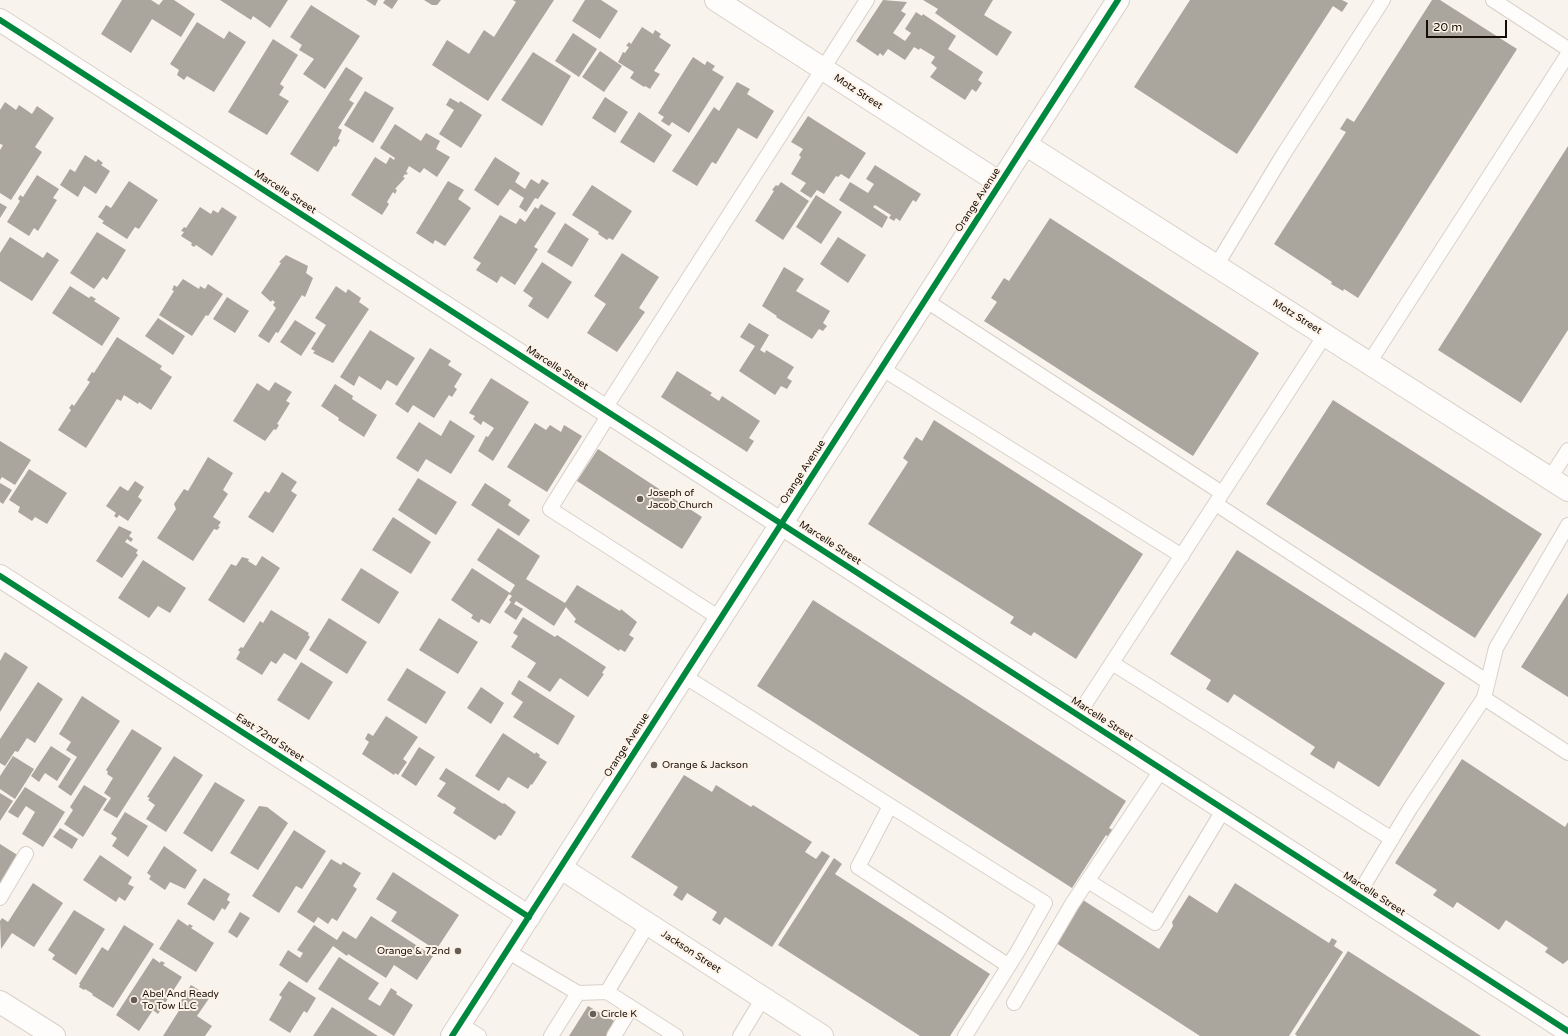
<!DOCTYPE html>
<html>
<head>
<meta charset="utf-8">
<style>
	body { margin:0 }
	#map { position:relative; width:1568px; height:1036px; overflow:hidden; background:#f9f3ed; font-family:"Varela Round",sans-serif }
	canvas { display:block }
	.scale { position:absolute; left:1426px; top:20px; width:81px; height:18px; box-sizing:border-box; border:2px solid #170d05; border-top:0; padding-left:5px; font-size:12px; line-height:14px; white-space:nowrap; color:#170d05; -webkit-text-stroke:3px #fef3e8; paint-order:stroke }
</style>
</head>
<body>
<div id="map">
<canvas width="1568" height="1036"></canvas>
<div class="scale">20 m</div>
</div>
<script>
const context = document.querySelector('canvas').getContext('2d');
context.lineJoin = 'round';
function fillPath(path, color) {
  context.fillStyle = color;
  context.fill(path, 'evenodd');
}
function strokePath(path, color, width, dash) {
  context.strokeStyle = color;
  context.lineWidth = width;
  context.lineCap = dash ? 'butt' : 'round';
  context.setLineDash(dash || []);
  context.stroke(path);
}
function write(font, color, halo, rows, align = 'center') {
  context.font = font + ' "Varela Round",sans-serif';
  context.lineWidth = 4;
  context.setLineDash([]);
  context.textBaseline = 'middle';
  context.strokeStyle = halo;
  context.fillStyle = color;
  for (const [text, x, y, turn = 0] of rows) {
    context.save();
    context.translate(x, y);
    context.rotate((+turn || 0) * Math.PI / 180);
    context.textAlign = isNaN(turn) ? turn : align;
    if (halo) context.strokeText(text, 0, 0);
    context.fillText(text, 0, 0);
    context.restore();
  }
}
fillPath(new Path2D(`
	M122 0H151L159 5 163 0H174L195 14 181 37 152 19 131 53 101 34Z
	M220 0H288L270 28 253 16 251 20Z
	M366 0H378L375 6Z
	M385 0H398L392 9 383 3Z
	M424 0H441L437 5H432Z
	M513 0H554L488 101 432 65 447 40 469 54 484 30 494 37 516 2Z
	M585 0H601L618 11 600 39 572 21Z
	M883 0 907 2 901 11 906 14 893 33 905 41 911 33 905 29 916 12 922 16 923 14 956 36 948 49 983 72 978 80 982 83 976 92 972 89 965 100 930 77 937 68 931 63 935 57 920 48 919 50 914 47 905 60 888 49 883 56 880 53 878 56 856 41Z
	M923 0H993L984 15 1012 32 997 56 935 13 938 9Z
	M1190 0H1342L1348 3 1342 12 1333 6 1237 154 1134 87Z
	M1432 0H1440L1517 49 1358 298 1344 289 1343 291 1331 284 1332 282 1274 244 1346 132 1340 129 1347 118 1354 122Z
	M311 5 360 36 325 89 303 74 314 59 299 50 302 45 290 37Z
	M197 22 224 39 229 31 246 42 214 92 187 76 184 80 177 75 179 70 170 64Z
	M642 27 653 34 655 30 661 34 659 37 671 45 654 71 660 74 650 89 645 86 644 87 630 78 634 72 618 62 623 52 625 53 629 47 626 46 629 42 631 44Z
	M573 33 597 49 579 77 555 61Z
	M273 39 298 55 280 84 284 87 279 95 289 101 267 135 228 112Z
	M600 51 622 66 604 92 582 77Z
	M533 52 571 76 542 126 501 100Z
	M693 57 705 65 707 61 715 66 712 70 724 77 689 133 672 122 669 126 661 121 664 117 658 113Z
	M346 67 363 78 349 100 354 103 338 128 342 130 338 139 340 140 336 147 334 146 318 172 290 154Z
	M737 82 750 89 747 94 774 111 757 139 738 128 716 164 712 162 697 186 672 171 714 107 719 111Z
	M365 91 394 108 373 143 344 125Z
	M605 97 628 112 615 133 592 118Z
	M450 98 459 103 460 101 482 115 461 148 439 134 454 110 446 105Z
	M5 102 16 110 19 105 32 114 37 106 54 118 35 147 42 152 11 200 0 193V150L3 145 0 144V110Z
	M639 112 672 135 654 163 620 142Z
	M808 116 866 153 849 179 841 174 838 177 836 176 824 194 817 190 811 198 800 191 806 183 791 174 801 157 799 155 803 149 791 142Z
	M395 124 421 141 426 133 440 141 436 149 450 157 437 177 424 168 420 173 409 166 406 172 408 173 406 175 405 174 403 177 405 178 395 189 397 190 395 194 393 192 387 202 389 204 382 215 351 195 375 157 386 164 390 157 394 160 395 158 380 148Z
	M1568 146V330L1521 403 1438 350Z
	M85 155 96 162 98 159 103 163 101 165 110 171 96 194 84 186 78 197 60 185 70 169 75 172Z
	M495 157 520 173 515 182 525 189 531 179 539 184 542 179 549 183 538 199 535 198 526 212 519 207 524 198 510 189 498 206 474 190Z
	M875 165 921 194 916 202 913 200 900 221 896 218 894 221 889 218 891 215 875 205 873 207 888 217 882 228 839 200 850 182 868 193 874 184 866 179Z
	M37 175 59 189 53 198 57 200 38 231 34 228 29 236 7 222 20 201 18 199 20 195 23 197Z
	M129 181 158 200 139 229 135 227 127 239 102 223 104 221 98 217 106 205 111 208Z
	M448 181 464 190 458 199 471 208 445 246 435 240 433 244 416 233Z
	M781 182 809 201 783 240 755 221 774 191 772 190 776 185 778 186Z
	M592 185 632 211 613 240 609 238 607 240 598 234 599 232 572 215Z
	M816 195 842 212 821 244 796 227Z
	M0 203 7 207 0 218Z
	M541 204 556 213 534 247 538 249 515 285 501 276 497 283 476 270 481 263 473 258 500 215 516 224 520 218 525 222 535 207 538 209Z
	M200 207 211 214 213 210 218 213 222 207 237 217 212 256 196 245 194 247 191 245 192 243 181 236 184 232 181 231 184 227 186 228Z
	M1050 218 1259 353 1193 456 984 321 997 302 991 298 1004 278 1009 281Z
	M565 223 589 239 572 267 547 252Z
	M97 232 126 250 107 280 103 277 94 289 70 273Z
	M10 237 43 258 47 252 59 260 32 301 0 281V253Z
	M838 237 866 255 848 283 820 264Z
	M622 253 659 277 639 308 645 312 617 352 587 333 606 304 594 296Z
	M286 255 308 266 306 273 313 278 305 297 302 295 278 333 276 332 269 343 258 336 276 308 273 305 275 302 272 300 271 302 261 293 281 263 279 262Z
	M542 262 572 282 548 319 528 306 533 298 523 291Z
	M784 267 804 279 796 291 830 311 823 323 827 326 823 331 819 329 812 339 776 317 777 316 762 306Z
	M183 279 199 289 200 286 205 289 208 284 223 294 208 316 206 315 192 336 159 315 174 291 172 290 174 285 177 287Z
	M70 286 89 298 91 296 96 299 94 301 120 318 102 346 52 313Z
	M336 286 346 293 348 289 361 298 359 302 369 309 333 363 313 353 315 351 311 349 326 325 315 318Z
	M227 297 249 311 235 333 213 319Z
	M158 318 185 336 173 355 145 336Z
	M295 320 316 333 301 356 280 342Z
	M749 323 769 335 760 350 765 353 766 350 794 367 787 378 792 381 787 389 781 386 775 395 739 371 755 346 740 337Z
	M370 330 415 358 397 386 387 380 381 390 359 376 354 386 340 377Z
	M117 337 162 366 160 369 172 377 151 410 139 402 138 404 124 395 121 401 117 399 86 448 58 430 71 410 69 408 72 404 74 406 90 382 87 380 92 372 94 373Z
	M430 348 451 361 448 365 462 374 454 387 457 389 452 397 449 395 434 418 413 405 408 413 395 404Z
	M677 371 712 393 710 395 719 401 722 396 760 421 749 438 754 441 747 452 661 397Z
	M491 378 529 402 493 461 478 451 486 436 488 437 494 428 483 421 481 425 473 419 475 416 469 413Z
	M275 382 292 392 286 401 290 403 277 424 279 425 276 430 274 429 265 441 233 421 257 383 269 391Z
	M335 384 353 396 352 399 377 415 364 437 338 420 339 418 321 406Z
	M1333 400 1542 534 1475 638 1266 504Z
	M450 420 475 436 451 474 426 459 418 472 396 458 419 422 441 436Z
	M934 420 1143 554 1076 659 1034 632 1031 636 1010 623 1014 617 868 524 908 462 903 458 916 437 922 441Z
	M535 423 546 430 550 425 561 432 564 425 582 436 547 492 507 467Z
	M0 441 31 460 15 485 2 477 0 480Z
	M598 449 702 517 682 549 577 481Z
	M208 457 233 473 223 490 228 494 213 517 221 522 218 526 220 527 217 530 214 529 193 561 157 538 176 509 174 504 184 489 188 491Z
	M29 469 67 493 47 524 35 517 32 521 18 512 20 507 9 500Z
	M282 472 297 482 291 491 297 495 273 533 248 517 265 491 269 493Z
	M418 478 457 502 436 535 398 510Z
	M135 481 144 487 138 497 142 500 128 521 119 515 117 518 114 516 116 513 106 506 120 486 128 491Z
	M0 483 12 490 3 504 0 502Z
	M485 483 511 500 508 505 530 520 519 536 471 505Z
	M393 517 431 542 411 574 372 550Z
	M119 526 132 532 129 536 133 539 131 542 127 539 125 542 138 550 136 553 138 555 122 578 96 561Z
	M498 528 540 556 526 579 565 603 577 585 620 611 621 609 637 622 629 635 634 638 625 652 620 649 619 651 574 622 576 619 566 607 554 626 516 601 514 604 523 609 516 620 504 612 511 602 509 600 512 596 509 594 490 624 481 619 479 623 471 618 473 615 451 600 472 568 510 593 515 585 477 560Z
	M1237 550 1445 683 1379 787 1338 761 1334 769 1310 754 1315 747 1234 694 1228 703 1206 689 1211 680 1170 654Z
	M262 556 280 568 244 623 208 600 231 564 236 566 242 557 249 559 248 561 256 566Z
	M143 560 186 588 170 613 158 606 149 618 118 598Z
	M361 568 399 592 379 624 341 600Z
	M1568 593V697L1521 667Z
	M813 600 1126 801 1109 828 1118 833 1113 840 1106 835 1072 888 757 686Z
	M271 610 309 633 308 635 310 637 296 660 284 653 276 664 271 661 262 675 236 659 240 652 238 650 241 647 243 648 260 621 263 623Z
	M523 617 555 637 557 635 606 667 602 673 604 674 588 697 560 678 550 692 527 677 536 663 511 647 518 636 513 633Z
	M329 618 367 642 347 674 309 650Z
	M439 618 478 642 458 674 419 650Z
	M5 652 28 667 0 712V661Z
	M301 662 333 682 309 720 277 700Z
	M407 668 446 692 426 724 387 700Z
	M519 680 575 716 558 745 513 717 523 702 511 694Z
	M38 682 63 699 35 743 27 738 18 752 15 751 5 766 0 763V739Z
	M481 687 504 703 491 724 467 708Z
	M82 696 120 721 71 796 58 787 77 757 66 750 71 742 59 734Z
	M386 716 418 737 403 759 407 762 398 775 395 773 394 775 362 754 369 742 365 739 368 733 373 736Z
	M132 729 162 748 117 818 103 810 111 798 104 793 113 778 107 774 108 772 106 770Z
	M503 733 535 754 536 752 540 755 539 757 547 762 532 785 531 784 528 789 508 777 499 791 475 776Z
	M51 746 71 759 57 781 45 773 39 782 31 776Z
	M419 747 435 757 416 786 401 776Z
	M13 756 34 769 15 799 0 789V776Z
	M174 756 203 775 166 832 146 819 155 805 148 800 150 798 147 797Z
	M1462 759 1565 827 1568 822V960L1563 964 1545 952 1548 948 1506 920 1499 930 1457 902 1453 908 1433 895 1437 890 1395 863Z
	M446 768 503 804 504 803 516 812 501 836 499 835 495 840 453 813 456 808 437 796 446 783 439 779Z
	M684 775 712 792 716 785 751 807 753 805 812 842 805 852 816 859 822 851 830 856 772 947 725 917 720 925 712 920 717 912 687 893 682 901 673 895 678 887 631 857Z
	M215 782 245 800 212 852 183 833Z
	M84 785 107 799 83 837 64 824 73 810 70 807Z
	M25 787 65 812 43 847 22 834 35 812 26 806 18 818 8 812Z
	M0 793 13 801 0 821Z
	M259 806 267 807 288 823 258 870 230 853Z
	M125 812 148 826 128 857 112 846 117 838 111 834Z
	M60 828 78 839 72 849 53 837Z
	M294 830 326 851 302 889 296 886 279 913 252 896Z
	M0 844 19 856 0 886Z
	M164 846 197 870 185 889 170 882 165 890 149 879 151 876 147 873Z
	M100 855 132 877 128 884 134 887 125 901 119 897 116 902 83 880Z
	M834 858 842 864 835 874 990 974 950 1036H920L778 945Z
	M331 859 341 865 343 862 361 873 353 886 357 889 337 921 332 918 328 924 318 917 314 923 297 912Z
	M393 872 459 915 436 950 391 921 397 912 376 899Z
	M204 878 230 894 227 900 230 902 225 910 222 908 214 921 187 904Z
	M33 883 63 903 34 947 12 933 1 949 0 921 2 918 8 922Z
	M1235 883 1329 943 1332 938 1337 941 1334 946 1343 952 1289 1036H1200L1056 943 1083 900 1159 949 1173 926 1172 922 1189 895 1217 913Z
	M74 910 105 929 76 975 52 959 55 955 48 950Z
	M240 912 250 918 237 938 228 932Z
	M371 916 433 956 417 980 394 965 386 978 348 954 347 956 333 946 307 983 279 965 288 950 300 958 303 953 297 950 314 925 337 940 343 931 356 939Z
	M178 919 188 926 189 924 193 926 191 928 214 943 196 972 159 949Z
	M124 925 154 944 113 1008 92 995 93 994 85 989 84 990 79 987 80 984H79L102 947 108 951Z
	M1348 951 1453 1018 1481 1036H1297L1295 1034Z
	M339 957 379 983 368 999 380 1006 391 988 397 992 396 994 413 1005 394 1036 318 989Z
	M153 958 160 963 161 961 165 963 163 965 182 977 158 1014 153 1010 139 1031 116 1015Z
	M289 981 316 998 307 1013 304 1011 290 1033 269 1020 282 997 279 995Z
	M191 985 210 997 197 1016 212 1026 205 1036H163L180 1009 177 1007Z
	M588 1006 616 1022 608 1036H569Z
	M332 1007 378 1036H313Z`), '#aaa59d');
const lane = new Path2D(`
	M1493 0 1568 49
	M1216 266 1283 155 1383 0
	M925 300 1222 493
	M1369 363 1568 54
	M881 368 1182 556
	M604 410 867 0
	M610 413 550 509 721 619
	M1550 478 1568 450
	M1216 504 1488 682
	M1112 663 1392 839
	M684 676 1045 903 1018 951 965 1036
	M1484 698 1568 753
	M1078 715 1325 335
	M890 806 858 867 1009 966
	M1088 881 1155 923 1224 809
	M1358 895 1411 807 1484 698 1496 648 1568 525
	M0 898 26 854
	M507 951 578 993
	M607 992 648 924
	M1014 1003 1072 904 1162 769
	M460 1024 479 1036
	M551 1036 578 993 607 992 676 1036
	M614 1036 631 1008
	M740 1036 763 998`);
const street = new Path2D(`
	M716 0 1000 183
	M0 20 1568 1031
	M1025 144 1568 490
	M0 576 529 917
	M0 1002 54 1036`);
const secondary = new Path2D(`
	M561 868 822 1036
	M452 1036 1118 0`);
strokePath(lane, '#d8d0c8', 16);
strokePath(street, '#d8d0c8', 24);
strokePath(secondary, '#d8d0c8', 24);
strokePath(lane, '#fefdfc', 14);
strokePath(street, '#fefdfc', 22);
strokePath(secondary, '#fefdfc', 22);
strokePath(new Path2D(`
	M0 20 1568 1031
	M0 576 529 917
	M452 1036 1118 0`), '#00873e', 6);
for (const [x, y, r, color] of [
	[640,499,4,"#665e56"],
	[654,765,4,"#665e56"],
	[458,951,4,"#665e56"],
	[134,1000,4,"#665e56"],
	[593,1014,4,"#665e56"]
]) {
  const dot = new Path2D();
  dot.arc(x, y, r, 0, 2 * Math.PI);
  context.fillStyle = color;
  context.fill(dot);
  strokePath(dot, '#fef3e8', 1.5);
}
write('10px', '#170d05', '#fef3e8', [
	["Motz Street",858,92,33],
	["Marcelle Street",285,192,33],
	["Orange Avenue",978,200,-57],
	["Motz Street",1297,317,32],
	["Marcelle Street",557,368,33],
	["Orange Avenue",803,472,-57],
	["Marcelle Street",830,543,33],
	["Marcelle Street",1102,719,33],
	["East 72nd Street",270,738,33],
	["Orange Avenue",627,745,-57],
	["Marcelle Street",1374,894,33],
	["Jackson Street",691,952,33]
]);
write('10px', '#170d05', '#fef3e8', [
	["Joseph of",648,493],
	["Jacob Church",648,505],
	["Orange & Jackson",662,765],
	["Orange & 72nd",450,951,"right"],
	["Abel And Ready",142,994],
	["To Tow LLC",142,1006],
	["Circle K",601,1014]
], 'left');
</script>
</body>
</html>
